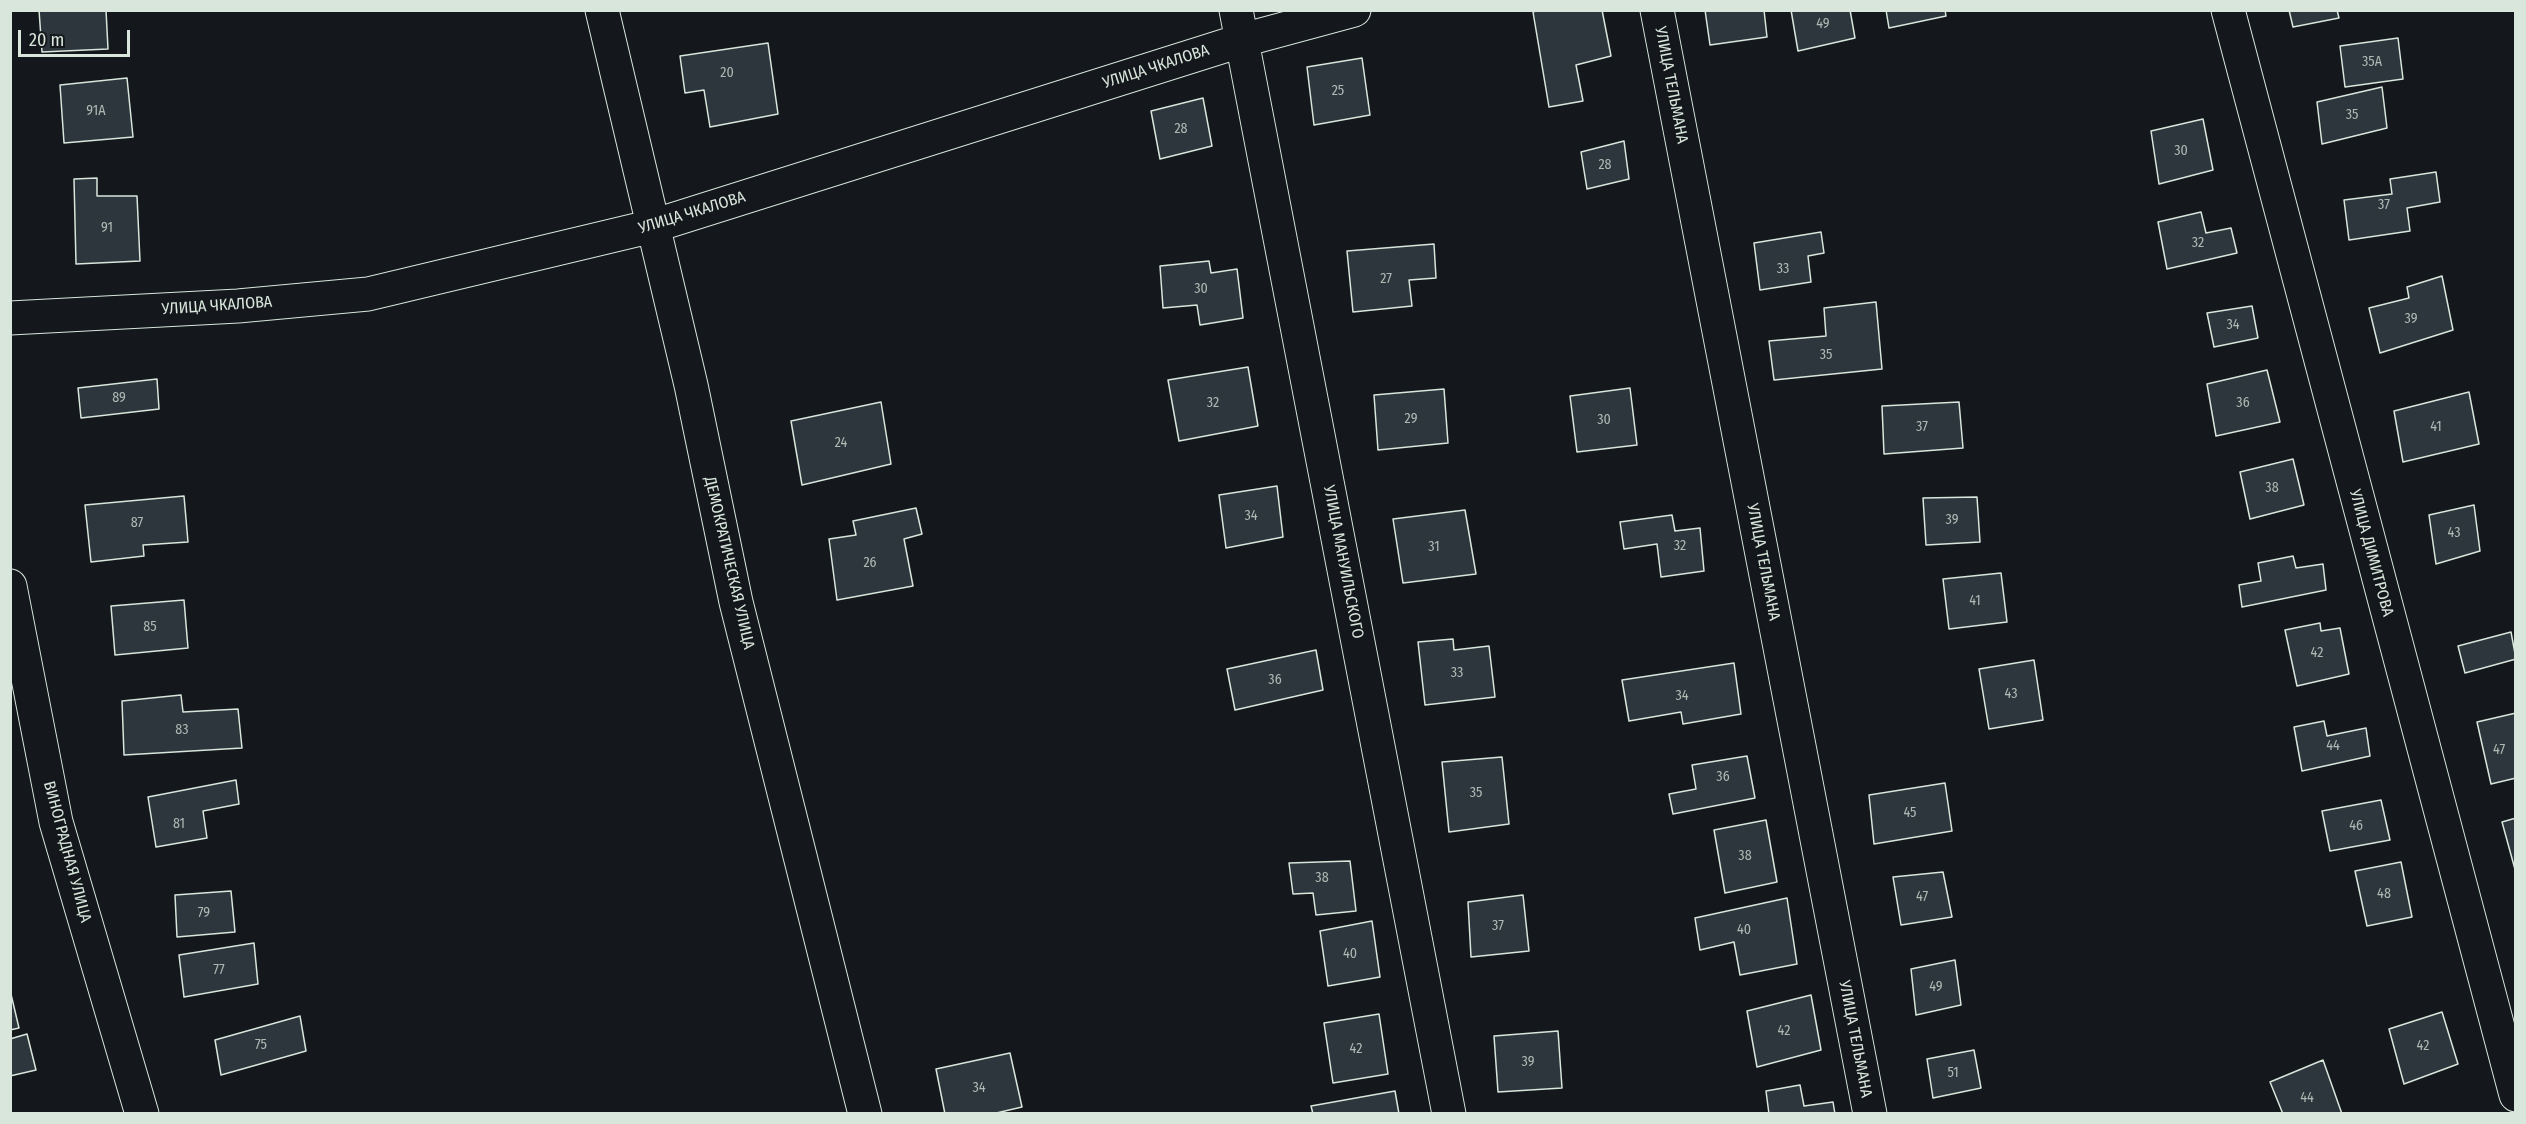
<!DOCTYPE html>
<html>
<head>
<meta charset="utf-8">
<style>
	body { margin:0 }
	#map { position:relative; width:2526px; height:1124px; overflow:hidden; background:#14181c; font-family:"Fira Sans Condensed",sans-serif }
	canvas { display:block }
	.frame { position:absolute; inset:0; border:12px solid #d8e6dc; pointer-events:none }
	.scale { position:absolute; left:18px; top:30px; width:112px; height:27px; box-sizing:border-box; border:3px solid #d8e6dc; border-top:0; padding-left:8px; font-size:18px; line-height:21px; white-space:nowrap; color:#d8e6dc; -webkit-text-stroke:4px #14181c; paint-order:stroke }
</style>
</head>
<body>
<div id="map">
<canvas width="2526" height="1124"></canvas>
<div class="frame"></div>
<div class="scale">20 m</div>
</div>
<script>
const context = document.querySelector('canvas').getContext('2d');
context.lineJoin = 'round';
function fillPath(path, color) {
  context.fillStyle = color;
  context.fill(path, 'evenodd');
}
function strokePath(path, color, width, dash) {
  context.strokeStyle = color;
  context.lineWidth = width;
  context.lineCap = dash ? 'butt' : 'round';
  context.setLineDash(dash || []);
  context.stroke(path);
}
function write(font, color, halo, rows, align = 'center') {
  context.font = font + ' "Fira Sans Condensed",sans-serif';
  context.lineWidth = 4.5;
  context.setLineDash([]);
  context.textBaseline = 'middle';
  context.strokeStyle = halo;
  context.fillStyle = color;
  for (const [text, x, y, turn = 0] of rows) {
    context.save();
    context.translate(x, y);
    context.rotate((+turn || 0) * Math.PI / 180);
    context.textAlign = isNaN(turn) ? turn : align;
    if (halo) context.strokeText(text, 0, 0);
    context.fillText(text, 0, 0);
    context.restore();
  }
}
const building = new Path2D(`
	M39 10H106L108 49 42 52Z
	M1539 10H1602L1611 56 1576 65 1583 101 1549 107 1533 12Z
	M1705 10H1764L1767 37 1710 45Z
	M1791 10H1850L1855 38 1798 51Z
	M1886 10H1945L1946 16 1889 28Z
	M2289 10H2337L2339 18 2293 27Z
	M2398 38 2403 79 2345 87 2340 46Z
	M768 43 778 114 710 127 704 90 685 93 680 56Z
	M1362 58 1370 115 1314 125 1307 67Z
	M127 78 133 137 64 143 60 85Z
	M2382 87 2387 128 2322 144 2317 102Z
	M1203 98 1212 146 1160 159 1151 111Z
	M2203 119 2213 170 2159 184 2151 131Z
	M1624 141 1629 179 1587 189 1581 152Z
	M2436 172 2440 202 2407 208 2410 231 2349 240 2344 200 2392 194 2390 179Z
	M97 178V196H137L140 261 76 264 74 179Z
	M2201 212 2206 233 2231 228 2237 253 2167 269 2158 222Z
	M1821 232 1824 253 1808 256 1811 282 1760 290 1754 243Z
	M1434 244 1436 278 1409 280 1412 306 1353 312 1347 251Z
	M1209 261 1211 273 1237 269 1243 318 1200 325 1197 305 1163 308 1160 266Z
	M2442 276 2453 330 2380 353 2369 308 2409 298 2407 287Z
	M1876 302 1882 369 1774 380 1769 341 1826 336 1824 308Z
	M2252 306 2258 338 2214 347 2207 313Z
	M1248 367 1258 426 1179 441 1168 380Z
	M2267 370 2280 422 2216 436 2207 384Z
	M157 379 159 409 81 418 78 388Z
	M1630 388 1637 445 1577 452 1570 396Z
	M1444 389 1448 443 1378 450 1374 395Z
	M2469 392 2479 444 2403 462 2394 411Z
	M881 402 891 464 802 485 791 421Z
	M1959 402 1963 448 1884 454 1882 406Z
	M2293 459 2304 505 2250 519 2240 472Z
	M1277 486 1283 537 1226 548 1219 495Z
	M184 496 188 542 143 545 144 556 91 562 85 505Z
	M1977 497 1980 542 1926 545 1923 498Z
	M2474 505 2480 551 2436 564 2429 515Z
	M916 508 922 534 904 539 913 586 837 600 829 539 856 535 853 521Z
	M1465 510 1476 574 1403 583 1393 519Z
	M1672 515 1675 531 1700 528 1704 571 1661 577 1657 544 1624 549 1620 522Z
	M2293 556 2296 568 2323 564 2326 590 2242 607 2239 585 2261 581 2258 563Z
	M2001 573 2007 622 1949 629 1943 579Z
	M184 600 188 648 115 655 111 606Z
	M2320 623 2321 631 2340 628 2349 674 2297 686 2285 630Z
	M2511 632 2516 659 2465 673 2458 646Z
	M1453 639 1454 650 1489 646 1495 697 1425 705 1418 642Z
	M1316 650 1323 690 1235 710 1227 669Z
	M2034 660 2043 720 1989 729 1979 669Z
	M1734 663 1741 714 1683 724 1681 712 1629 721 1622 680Z
	M181 695 183 712 238 709 242 748 124 755 122 701Z
	M2516 713V778L2491 784 2477 722Z
	M2324 721 2327 736 2366 728 2370 756 2302 771 2294 727Z
	M1747 756 1755 798 1673 814 1669 794 1696 789 1692 765Z
	M1502 757 1509 824 1449 832 1442 762Z
	M236 780 239 804 203 811 207 838 156 847 148 797Z
	M1945 783 1952 831 1874 844 1869 795Z
	M2381 800 2390 840 2330 851 2322 811Z
	M2516 818V873L2502 822Z
	M1766 820 1777 882 1725 893 1714 830Z
	M1350 861 1356 911 1316 915 1313 893 1293 894 1289 863Z
	M2401 862 2412 917 2367 926 2355 871Z
	M1943 872 1952 917 1901 925 1893 877Z
	M231 891 235 932 177 937 175 895Z
	M1523 895 1529 951 1471 957 1468 902Z
	M1787 898 1797 964 1740 975 1734 942 1700 950 1695 918Z
	M1372 921 1380 977 1328 986 1320 931Z
	M254 943 258 984 184 997 179 955Z
	M1955 960 1961 1005 1916 1015 1911 969Z
	M10 990 19 1028 10 1030Z
	M1811 995 1821 1050 1757 1067 1747 1011Z
	M2442 1012 2458 1064 2404 1084 2389 1029Z
	M1379 1014 1388 1074 1333 1083 1324 1023Z
	M300 1016 306 1051 221 1075 215 1040Z
	M1558 1031 1562 1088 1498 1092 1494 1036Z
	M27 1034 36 1070 10 1076V1039Z
	M1974 1050 1981 1088 1933 1098 1927 1059Z
	M1010 1053 1022 1107 992 1114H945L936 1069Z
	M2323 1060 2342 1114H2283L2270 1082Z
	M1800 1085 1804 1106 1833 1102 1835 1114H1769L1766 1091Z
	M1395 1091 1399 1114H1313L1311 1106Z`);
fillPath(building, '#2c363c');
strokePath(building, '#d8e6dc', 1.5);
const street = new Path2D(`
	M602 10 691 385 736 602 865 1114
	M1236 10 1449 1114
	M1657 10 1870 1114
	M2228 10 2516 1095
	M10 318 238 306 368 294 653 226 1243 40 1354 10
	M10 586 56 822 142 1114`);
strokePath(street, '#d8e6dc', 35);
strokePath(street, '#14181c', 33);
write('14px', '#adbab4', null, [
	["49",1823,24],
	["35А",2372,62],
	["20",727,73],
	["25",1338,91],
	["91А",96,111],
	["35",2352,115],
	["28",1181,129],
	["30",2181,151],
	["28",1605,165],
	["37",2384,205],
	["91",107,228],
	["32",2198,243],
	["33",1783,269],
	["27",1386,279],
	["30",1201,289],
	["39",2411,319],
	["34",2233,325],
	["35",1826,355],
	["89",119,398],
	["32",1213,403],
	["36",2243,403],
	["29",1411,419],
	["30",1604,420],
	["37",1922,427],
	["41",2436,427],
	["24",841,443],
	["38",2272,488],
	["34",1251,516],
	["39",1952,520],
	["87",137,523],
	["43",2454,533],
	["32",1680,546],
	["31",1434,547],
	["26",870,563],
	["41",1975,601],
	["85",150,627],
	["42",2317,653],
	["33",1457,673],
	["36",1275,680],
	["43",2011,694],
	["34",1682,696],
	["83",182,730],
	["44",2333,746],
	["47",2499,750],
	["36",1723,777],
	["35",1476,793],
	["45",1910,813],
	["81",179,824],
	["46",2356,826],
	["38",1745,856],
	["38",1322,878],
	["48",2384,894],
	["47",1922,897],
	["79",204,913],
	["37",1498,926],
	["40",1744,930],
	["40",1350,954],
	["77",219,970],
	["49",1936,987],
	["42",1784,1031],
	["75",261,1045],
	["42",2423,1046],
	["42",1356,1049],
	["39",1528,1062],
	["51",1953,1073],
	["34",979,1088],
	["44",2307,1098]
]);
write('16px', '#d8e6dc', '#14181c', [
	["УЛИЦА ЧКАЛОВА",1156,67,-18],
	["УЛИЦА ТЕЛЬМАНА",1671,85,79],
	["УЛИЦА ЧКАЛОВА",692,213,-17],
	["УЛИЦА ЧКАЛОВА",217,306,-4],
	["УЛИЦА ДИМИТРОВА",2371,553,75],
	["УЛИЦА МАНУИЛЬСКОГО",1343,562,79],
	["УЛИЦА ТЕЛЬМАНА",1763,562,79],
	["ДЕМОКРАТИЧЕСКАЯ УЛИЦА",729,563,77],
	["ВИНОГРАДНАЯ УЛИЦА",67,852,75],
	["УЛИЦА ТЕЛЬМАНА",1855,1039,79]
]);
</script>
</body>
</html>
